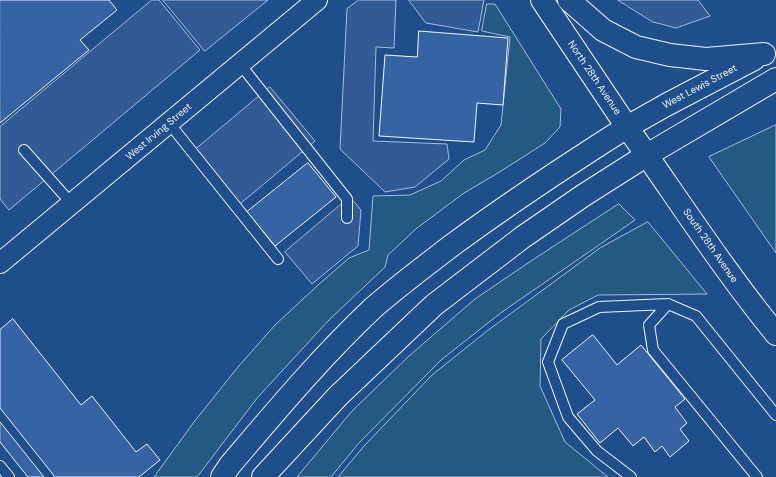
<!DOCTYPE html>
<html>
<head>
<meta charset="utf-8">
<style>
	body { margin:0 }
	canvas { display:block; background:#1f4e8c }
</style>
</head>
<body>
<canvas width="776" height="477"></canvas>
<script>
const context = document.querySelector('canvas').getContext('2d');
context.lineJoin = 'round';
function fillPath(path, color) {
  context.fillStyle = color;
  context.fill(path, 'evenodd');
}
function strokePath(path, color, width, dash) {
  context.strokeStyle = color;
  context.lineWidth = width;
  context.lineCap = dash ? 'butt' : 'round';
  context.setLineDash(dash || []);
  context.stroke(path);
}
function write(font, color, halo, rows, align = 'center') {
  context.font = font + ' "DM Sans",sans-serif';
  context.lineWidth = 3;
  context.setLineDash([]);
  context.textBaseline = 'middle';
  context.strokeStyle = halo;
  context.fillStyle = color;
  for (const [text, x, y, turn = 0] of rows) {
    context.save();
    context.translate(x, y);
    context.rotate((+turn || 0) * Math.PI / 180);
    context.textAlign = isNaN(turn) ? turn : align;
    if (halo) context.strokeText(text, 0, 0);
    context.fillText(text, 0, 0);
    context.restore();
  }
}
const green = new Path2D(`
	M487 4H495L561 109 560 127 545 143 498 173 464 193 417 228 388 255 385 267 328 321 258 397 197 477H154L194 422 238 367 275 325 317 286 349 258 369 250 373 196 410 195 441 181 464 160 485 150 501 125 510 37 482 31Z
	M776 125V253L709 157Z
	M619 204 635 220 502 312 441 360 359 443 331 477H297L352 411 409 356 475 299 531 261Z
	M648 222 707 294 598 295 569 310 541 339 540 386 565 442 608 477H338L364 446 432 375 487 331 600 248Z`);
fillPath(green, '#245a82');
strokePath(green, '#a8bbd7', 1);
const parking = new Path2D(`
	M152 0H159L200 50 9 210 0 199V127Z
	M163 0H268L205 51Z
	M359 0H396L394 48 376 47 373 141 447 144 449 159 415 187 385 192 340 149 347 9Z
	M409 0H484L478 32 426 23Z
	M618 0H698L710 16 676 28 653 22Z
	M270 87 315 141 234 209 189 155Z
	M350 197 361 210 358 246 312 284 285 252Z`);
fillPath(parking, '#305b95');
strokePath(parking, '#a8bbd7', 1);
const building = new Path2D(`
	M0 0H109L117 10 80 40 89 50 0 123Z
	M419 31 508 38 503 105 477 103 474 142 379 136 385 55 417 57Z
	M308 163 336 197 275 246 247 212Z
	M13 319 81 405 92 396 136 452 147 444 160 460 139 477H55L0 408V330Z
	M593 335 617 365 641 345 685 399 675 407 687 423 680 429 689 441 670 457 662 446 655 452 644 437 633 446 618 428 600 443 577 414 595 400 562 360Z
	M0 422 44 477H28L0 442Z`);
fillPath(building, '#3563a3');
strokePath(building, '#f2f6ff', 1);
const service = new Path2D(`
	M240 64 347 199V218
	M169 123 278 259
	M24 150 72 204
	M668 304 649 325 653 350 757 477
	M0 466 9 477
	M631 477 597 451 568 417 548 362 563 324 599 307 668 304 696 316 776 415`);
const minor = new Path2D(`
	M0 263 317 0`);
const tertiary = new Path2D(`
	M542 0 627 127`);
const secondary = new Path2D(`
	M627 127C676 196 722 268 776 334`);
const primary = new Path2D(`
	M569 0 603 30 636 47 670 55 706 59 764 54
	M627 127 666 105 754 59
	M647 155 776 79`);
const motorway = new Path2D(`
	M222 477 230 465C276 411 321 357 373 308 398 286 425 266 451 246 508 204 567 165 627 127
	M263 477 338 396 434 305 523 237 584 195 647 155`);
strokePath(service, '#f2f6ff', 12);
strokePath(minor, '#f2f6ff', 22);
strokePath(tertiary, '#f2f6ff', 24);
strokePath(secondary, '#f2f6ff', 24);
strokePath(primary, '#f2f6ff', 24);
strokePath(motorway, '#f2f6ff', 24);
strokePath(service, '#1f4e8c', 10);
strokePath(minor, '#1f4e8c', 20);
strokePath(tertiary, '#1f4e8c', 22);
strokePath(secondary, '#1f4e8c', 22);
strokePath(primary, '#1f4e8c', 22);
strokePath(motorway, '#1f4e8c', 22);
write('10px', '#f2f6ff', '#1f4e8c', [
	["North 28th Avenue",594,78,56],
	["West Lewis Street",700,87,-28],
	["West Irving Street",159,132,-40],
	["South 28th Avenue",710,246,55]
]);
</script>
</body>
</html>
